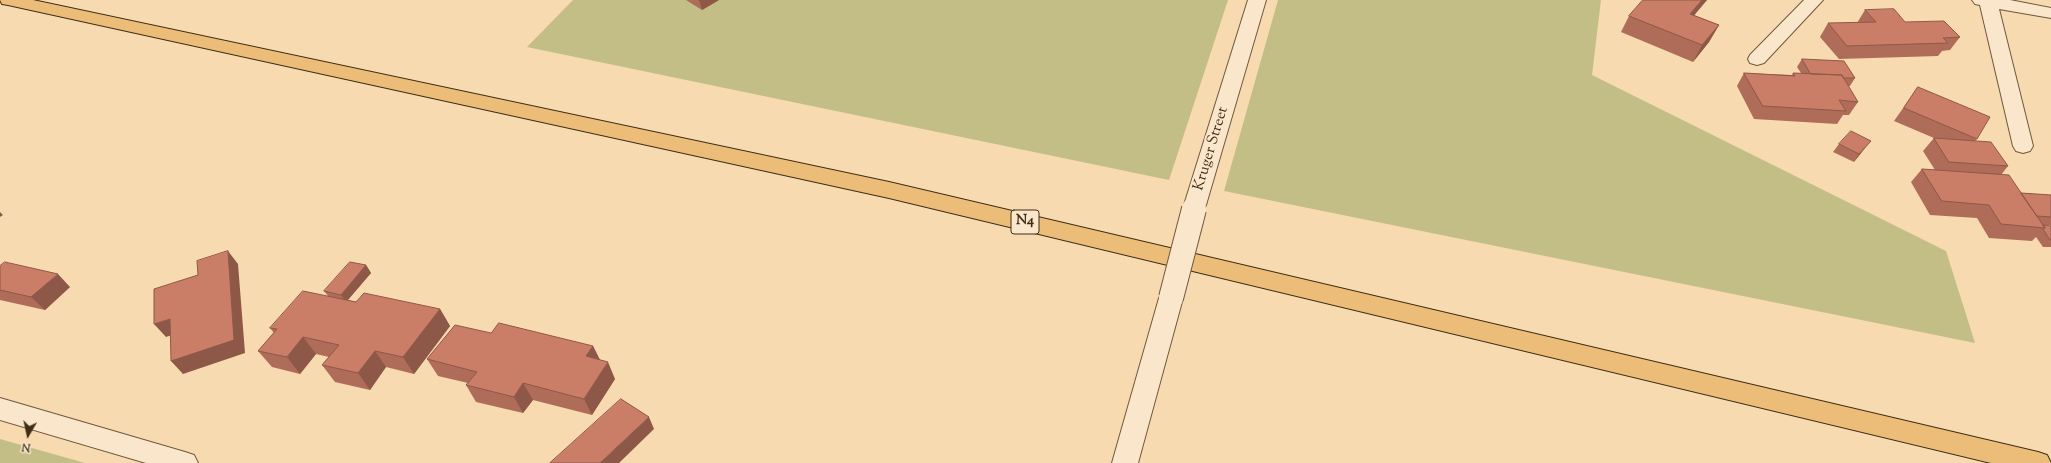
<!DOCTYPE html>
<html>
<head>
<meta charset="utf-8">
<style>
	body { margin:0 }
	#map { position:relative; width:2051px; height:463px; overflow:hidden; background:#f7daaf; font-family:"Sorts Mill Goudy",serif }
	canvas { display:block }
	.north { position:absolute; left:8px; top:415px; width:40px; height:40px; -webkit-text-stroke:3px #fae7cb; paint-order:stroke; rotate:189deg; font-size:11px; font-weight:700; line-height:16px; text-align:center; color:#402d17 }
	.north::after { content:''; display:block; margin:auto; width:14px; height:18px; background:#402d17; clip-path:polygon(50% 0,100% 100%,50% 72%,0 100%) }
</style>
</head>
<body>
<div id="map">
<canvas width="2051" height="463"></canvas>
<div class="north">N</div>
</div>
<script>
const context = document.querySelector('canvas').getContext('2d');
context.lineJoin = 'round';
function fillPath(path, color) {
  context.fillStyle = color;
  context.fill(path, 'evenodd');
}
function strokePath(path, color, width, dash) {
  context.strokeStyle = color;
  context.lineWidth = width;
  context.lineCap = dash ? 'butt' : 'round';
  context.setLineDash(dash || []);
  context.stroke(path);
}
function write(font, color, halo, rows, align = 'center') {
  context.font = font + ' "Sorts Mill Goudy",serif';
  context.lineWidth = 4;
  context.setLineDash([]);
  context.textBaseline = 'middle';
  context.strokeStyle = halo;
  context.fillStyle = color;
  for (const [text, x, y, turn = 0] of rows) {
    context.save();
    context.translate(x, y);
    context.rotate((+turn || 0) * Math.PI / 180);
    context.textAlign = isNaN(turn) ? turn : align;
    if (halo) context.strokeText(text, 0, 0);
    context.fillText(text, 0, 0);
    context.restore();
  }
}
fillPath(new Path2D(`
	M573 0H1228L1169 180 527 47Z
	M1278 0H1601L1592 75 1946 251 1975 343 1224 191Z
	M0 439 85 463H0Z`), '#c3be86');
const minor = new Path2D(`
	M1248 0H1266L1206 205 1203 210 1195 213 1187 210 1184 205Z
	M1804 0H1823L1764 63 1757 65 1750 63 1748 59 1750 55Z
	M1972 0H2010L2051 8V18L1999 9 2033 146 2030 151 2023 153 2016 151 2013 146 1980 5 1975 4Z
	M1171 289 1179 292 1183 298 1138 463H1112L1159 298 1163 292Z
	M0 398 185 452 194 455 198 463H146L0 420Z`);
const trunk = new Path2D(`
	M0 0H33L889 182 2038 452 2047 455 2051 463H1991L889 198 8 5 2 4Z`);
strokePath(minor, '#6e583d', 2);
strokePath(trunk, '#402d17', 2);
fillPath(minor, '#fae7cb');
fillPath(trunk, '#ecbd78');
const minorBridgeFar1 = new Path2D(`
	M1194 210 1195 205`);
const minorBridge = new Path2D(`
	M1171 298 1194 209`);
strokePath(minorBridgeFar1, '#6e583d', 21, []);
strokePath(minorBridge, '#6e583d', 26, []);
strokePath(minorBridgeFar1, '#fae7cb', 20);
strokePath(minorBridge, '#fae7cb', 24);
fillPath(new Path2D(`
	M686 0H719L702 10Z
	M1643 0H1707L1694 15 1719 25 1709 42 1693 62 1621 32 1629 16Z
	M1865 10 1905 22 1960 37 1950 50 1942 51 1938 56 1839 59 1820 37 1828 23H1857Z
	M1802 59 1855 78 1850 86H1848L1858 102 1849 115H1843L1837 124 1754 119 1737 86 1744 73 1792 75 1793 73H1801L1797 67Z
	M1918 87 1977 139 1975 141 2008 166 2001 175 2021 193 2051 195V225H2043L2051 226V247H2043L2036 237 2032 241 1989 238 1977 218 1930 215 1911 182 1922 169 1935 170 1923 151 1934 138 1894 121Z
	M1839 144 1865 148 1854 162 1833 152Z
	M366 265 371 273 348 300 356 302 440 309 450 326 414 374 386 367 370 390 335 382 322 365 329 357 316 354 300 374 272 367 258 351 274 333 270 328 328 296 324 291Z
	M0 266 70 287 45 310 0 300Z
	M491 333 593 346 600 360 615 379 592 415 533 400 523 413 476 402 466 385 468 383 438 376 427 359Z`), '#af6c59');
fillPath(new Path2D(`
	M699 0H719L702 10Z
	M1702 0H1707L1681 31 1690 14Z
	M1719 25 1709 42 1693 62 1702 45Z
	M1871 141 1865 148 1854 162 1859 154Z
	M0 212 3 215 0 217Z
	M228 251 238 264 245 353 183 374 171 361Z
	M366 265 371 273 346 302 341 295Z
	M58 274 70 287 45 310 31 297Z
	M440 309 450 326 414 374 403 357Z
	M170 319 181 332 166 337 154 324Z
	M303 337 316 354 300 374 287 357Z
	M593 346 601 362 586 356Z
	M375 351 386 367 370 390 358 373Z
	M608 362 615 379 592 415 584 399Z
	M523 383 533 400 523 413 514 397Z
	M649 417 654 429 619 463H600Z`), '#8e5848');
const building = new Path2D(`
	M1643 0H1702L1690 14 1719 25 1702 45 1629 16Z
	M1894 9 1905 22 1944 21 1960 37 1943 38 1948 43 1847 46 1828 23 1876 22 1865 10Z
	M1802 59 1844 61 1855 78H1843L1842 75 1811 74Z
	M1744 73 1795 76 1793 73 1842 75 1858 102 1839 100 1846 111 1763 106Z
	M1918 87 1990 117 1977 139 1904 108Z
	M1851 131 1871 141 1859 154 1839 144Z
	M1934 138 1991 142 2008 166 1949 162Z
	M1922 169 2009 175 2045 228 2001 224 1989 205 1942 201Z
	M2021 193 2051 195V217L2037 216Z
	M2043 225 2051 226V240H2050L2043 229 2045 228Z
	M228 251 234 340 171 361 170 319 154 324V289L198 275 197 261Z
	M5 262 58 274 31 297 0 290V266Z
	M350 262 366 265 341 295 324 291Z
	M303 291 356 302 364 293 440 309 403 357 375 351 358 373 322 365 339 345 303 337 287 357 258 351 277 329 270 328Z
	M499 323 593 346 586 356 608 362 584 399 523 383 514 397 466 385 477 372 427 359 455 325 491 333Z
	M621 399 649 417 600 463H550Z`);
fillPath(building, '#cb7e67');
strokePath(building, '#8e5848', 1);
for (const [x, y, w] of [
	[1025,222,28]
]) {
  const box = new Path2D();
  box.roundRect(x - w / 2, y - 12, w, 24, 3);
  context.fillStyle = '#fae7cb';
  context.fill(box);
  strokePath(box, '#402d17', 1);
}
write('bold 14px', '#402d17', null, [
	["N4",1025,222]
]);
write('15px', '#402d17', '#fae7cb', [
	["Kruger Street",1212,149,-73]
]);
</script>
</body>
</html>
